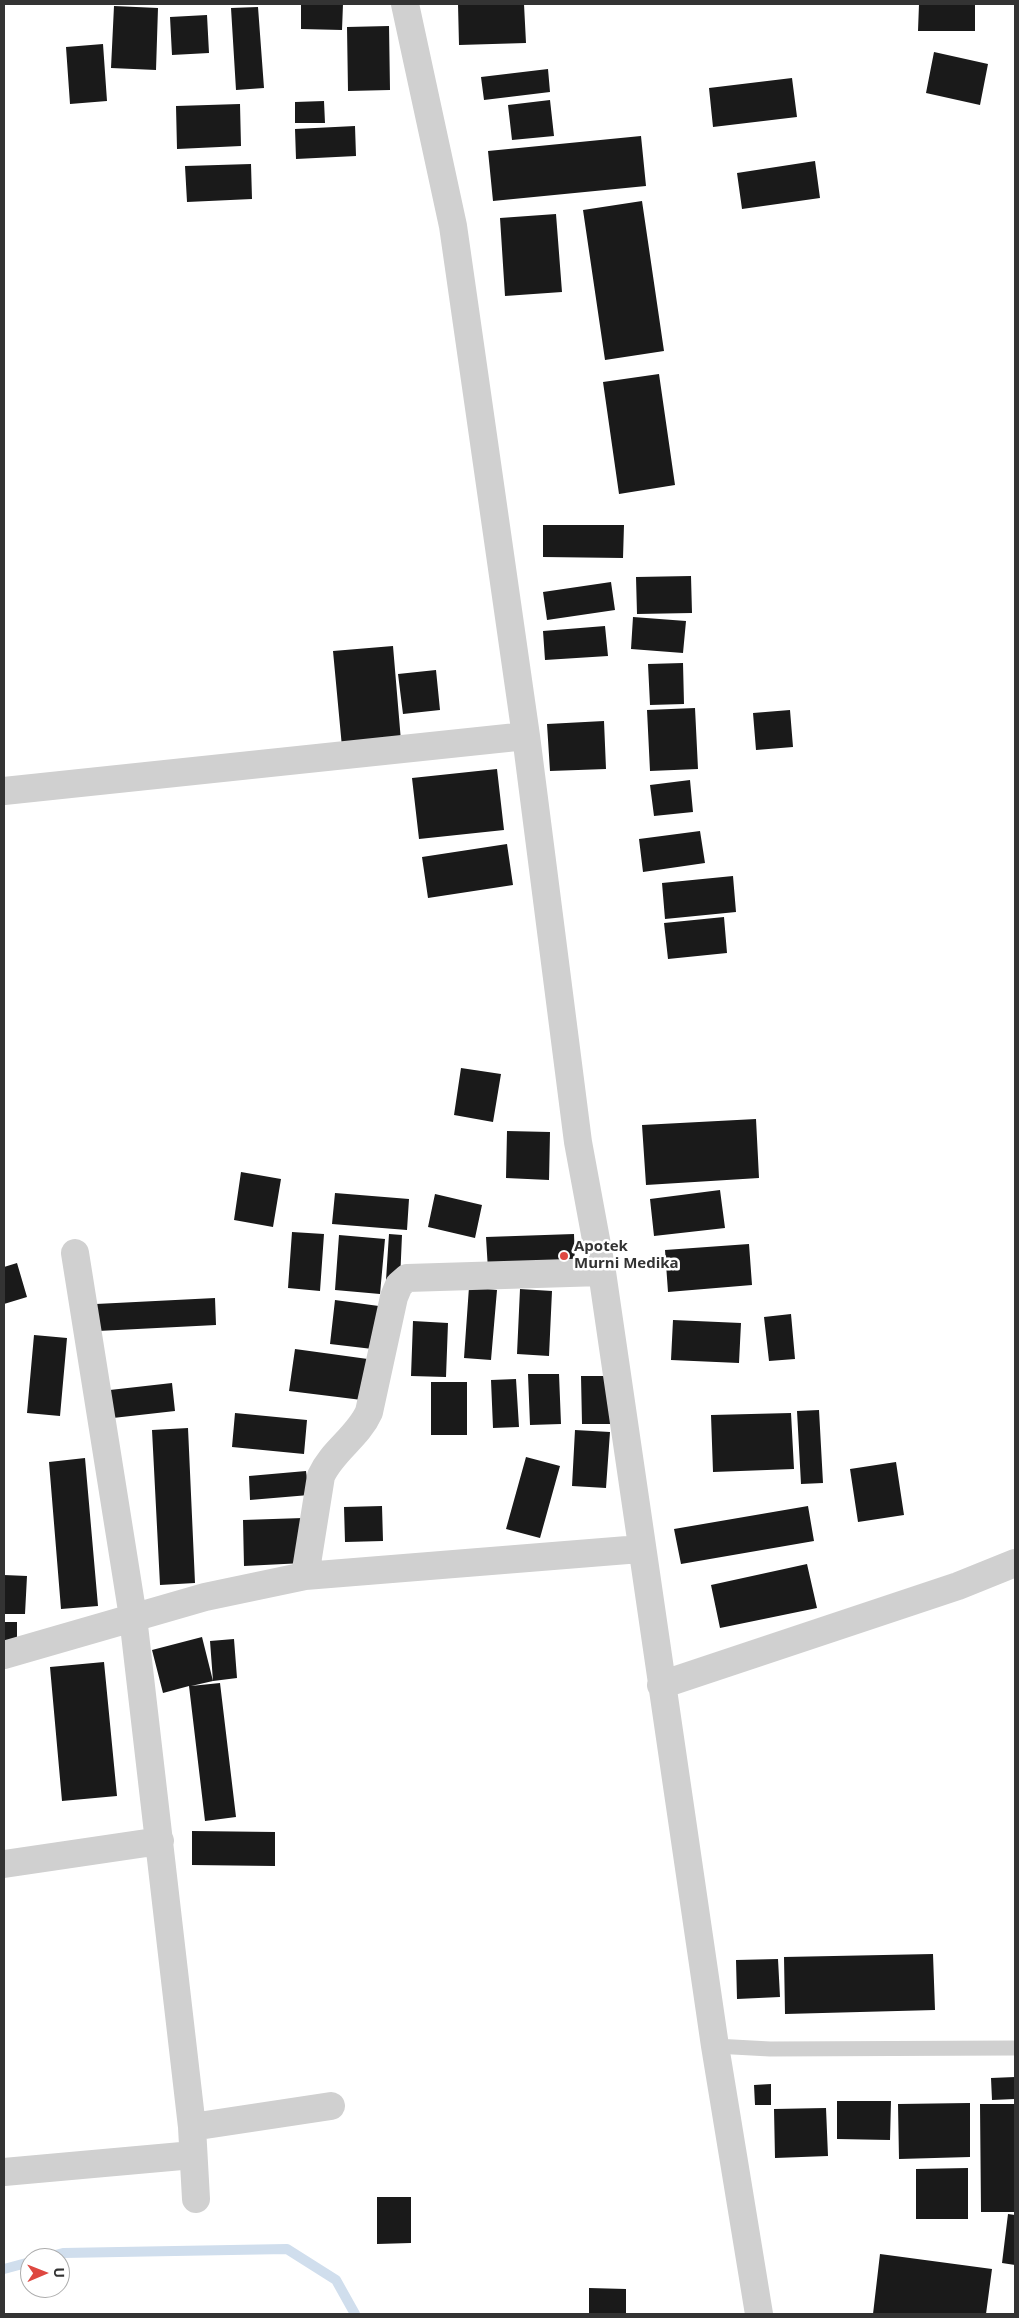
<!DOCTYPE html>
<html>
<head>
<meta charset="utf-8">
<style>
	body { margin:0 }
	#map { position:relative; width:1019px; height:2318px; overflow:hidden; background:#fff; font-family:"Open Sans",sans-serif }
	canvas { display:block }
	.frame { position:absolute; inset:0; border:5px solid #333; pointer-events:none }
	.north { position:absolute; left:20px; top:2248px; width:50px; height:50px; box-sizing:border-box; background:#fff; border:1px solid #adadad; border-radius:50%; rotate:89deg; font-size:14px; font-weight:700; line-height:20px; text-align:center; color:#333 }
	.north::after { content:''; display:block; margin:auto; width:18px; height:22px; background:#de4841; clip-path:polygon(50% 0,100% 100%,50% 72%,0 100%) }
</style>
</head>
<body>
<div id="map">
<canvas width="1019" height="2318"></canvas>
<div class="frame"></div>
<div class="north">U</div>
</div>
<script>
const context = document.querySelector('canvas').getContext('2d');
context.lineJoin = 'round';
function strokePath(path, color, width, dash) {
  context.strokeStyle = color;
  context.lineWidth = width;
  context.lineCap = dash ? 'butt' : 'round';
  context.setLineDash(dash || []);
  context.stroke(path);
}
function fillPath(path, color) {
  context.fillStyle = color;
  context.fill(path, 'evenodd');
}
function write(font, color, halo, rows, align = 'center') {
  context.font = font + ' "Open Sans",sans-serif';
  context.lineWidth = 5;
  context.setLineDash([]);
  context.textBaseline = 'middle';
  context.strokeStyle = halo;
  context.fillStyle = color;
  for (const [text, x, y, turn = 0] of rows) {
    context.save();
    context.translate(x, y);
    context.rotate((+turn || 0) * Math.PI / 180);
    context.textAlign = isNaN(turn) ? turn : align;
    if (halo) context.strokeText(text, 0, 0);
    context.fillText(text, 0, 0);
    context.restore();
  }
}
strokePath(new Path2D(`
	M44 2258 63 2253 287 2249 336 2280 355 2314
	M4 2269 30 2262`), '#d0deed', 10);
fillPath(new Path2D(`
	M301 4H343L342 30 301 29Z
	M458 4H524L526 43 459 45Z
	M919 4H975V31H918Z
	M114 6 158 8 156 70 111 68Z
	M258 7 264 88 236 90 231 8Z
	M207 15 209 53 172 55 170 17Z
	M389 26 390 90 348 91 347 27Z
	M103 44 107 101 70 104 66 47Z
	M934 52 988 64 980 105 926 93Z
	M548 69 550 92 484 100 481 77Z
	M792 78 797 117 713 127 709 88Z
	M550 100 554 136 512 140 508 105Z
	M324 101 325 123H295V102Z
	M240 104 241 146 177 149 176 106Z
	M355 126 356 156 296 159 295 129Z
	M641 136 646 186 493 201 488 151Z
	M815 161 820 198 742 209 737 173Z
	M251 164 252 199 187 202 185 166Z
	M642 201 664 351 605 360 583 210Z
	M556 214 562 292 505 296 500 218Z
	M659 374 675 485 619 494 603 382Z
	M543 525H624L623 558 543 557Z
	M691 576 692 613 637 614 636 577Z
	M611 582 615 610 547 620 543 592Z
	M633 617 686 621 683 653 631 649Z
	M605 626 608 656 545 660 543 631Z
	M393 646 401 741 342 747 333 651Z
	M683 663 684 704 650 705 648 664Z
	M436 670 440 710 403 714 398 674Z
	M695 708 698 769 650 771 647 710Z
	M790 710 793 747 756 750 753 713Z
	M604 721 606 769 550 771 547 724Z
	M497 769 504 830 419 839 412 778Z
	M690 780 693 812 654 816 650 785Z
	M700 831 705 863 643 872 639 839Z
	M507 844 513 885 428 898 422 857Z
	M733 876 736 912 665 919 662 883Z
	M724 917 727 953 668 959 664 923Z
	M461 1068 501 1074 493 1122 454 1115Z
	M756 1119 759 1178 646 1185 642 1125Z
	M507 1131 550 1132 549 1180 506 1178Z
	M241 1172 281 1179 273 1227 234 1220Z
	M720 1190 725 1228 654 1236 650 1199Z
	M335 1193 409 1199 407 1230 332 1224Z
	M435 1194 482 1205 475 1238 428 1227Z
	M292 1232 324 1234 320 1291 288 1288Z
	M389 1234 402 1235 400 1281 386 1280Z
	M574 1234 575 1266 488 1270 486 1237Z
	M339 1235 385 1239 380 1294 335 1290Z
	M749 1244 752 1285 668 1292 665 1250Z
	M17 1263 27 1297 4 1304V1267Z
	M469 1287 497 1290 491 1360 464 1358Z
	M520 1289 552 1291 549 1356 517 1354Z
	M215 1298 216 1325 98 1331 96 1304Z
	M335 1300 386 1307 381 1350 330 1344Z
	M791 1314 795 1359 769 1361 764 1317Z
	M673 1320 741 1323 739 1363 671 1360Z
	M413 1321 448 1323 446 1377 411 1376Z
	M34 1335 67 1338 60 1416 27 1413Z
	M295 1349 375 1360 370 1401 289 1391Z
	M528 1374H559L561 1424 530 1425Z
	M581 1376H612V1424H582Z
	M516 1379 519 1427 493 1428 491 1380Z
	M431 1382H467V1435H431Z
	M172 1383 175 1411 104 1419 101 1391Z
	M819 1410 823 1483 801 1484 797 1411Z
	M235 1413 307 1420 304 1454 232 1447Z
	M791 1413 794 1469 713 1472 711 1415Z
	M188 1428 195 1583 160 1585 152 1430Z
	M575 1430 610 1432 606 1488 572 1486Z
	M526 1457 560 1466 540 1538 506 1529Z
	M85 1458 98 1606 61 1609 49 1462Z
	M896 1462 904 1515 858 1522 850 1469Z
	M306 1471 309 1495 250 1500 249 1476Z
	M382 1506 383 1541 345 1542 344 1507Z
	M808 1506 814 1541 681 1564 674 1529Z
	M303 1518 304 1563 244 1566 243 1520Z
	M807 1564 817 1608 720 1628 711 1585Z
	M4 1575 27 1576 25 1614H4Z
	M4 1622H17V1650H4Z
	M202 1637 213 1681 191 1686 220 1683 236 1817 205 1821 189 1686 163 1693 152 1650Z
	M234 1639 237 1678 213 1681 210 1641Z
	M104 1662 117 1796 62 1801 50 1667Z
	M192 1831 275 1832V1866L192 1865Z
	M933 1954 935 2010 785 2014 784 1957Z
	M778 1959 780 1997 737 1999 736 1960Z
	M1015 2077V2099L992 2100 991 2078Z
	M771 2084V2105H755L754 2085Z
	M837 2101H891L890 2140 837 2139Z
	M970 2103V2157L899 2159 898 2104Z
	M980 2104H1015V2212H981Z
	M826 2108 828 2156 775 2158 774 2109Z
	M968 2168V2219H916V2169Z
	M377 2197H411V2243L377 2244Z
	M1008 2214 1015 2215V2265L1002 2263Z
	M880 2254 992 2269 986 2314H873Z
	M589 2288 626 2289V2314H589Z`), '#1a1a1a');
strokePath(new Path2D(`
	M715 2046 770 2049 1015 2048`), '#d0d0d0', 15);
strokePath(new Path2D(`
	M405 4 453 226 526 736 578 1142 602 1272 715 2046 759 2314
	M4 791 526 736
	M75 1253 133 1617 192 2127 196 2199
	M305 1576 321 1476C332 1451 358 1437 369 1412L394 1297 399 1285 407 1278 602 1272
	M4 1655 205 1597 305 1576 640 1549
	M661 1685 958 1586 1015 1563
	M4 1864 160 1841
	M192 2127 331 2106
	M4 2172 193 2155`), '#d0d0d0', 28);
for (const [x, y, r, color] of [
	[564,1256,5,"#de4841"]
]) {
  const dot = new Path2D();
  dot.arc(x, y, r, 0, 2 * Math.PI);
  context.fillStyle = color;
  context.fill(dot);
  strokePath(dot, '#fff', 2);
}
write('bold 15px', '#333', '#fff', [
	["Apotek",574,1247],
	["Murni Medika",574,1264]
], 'left');
</script>
</body>
</html>
